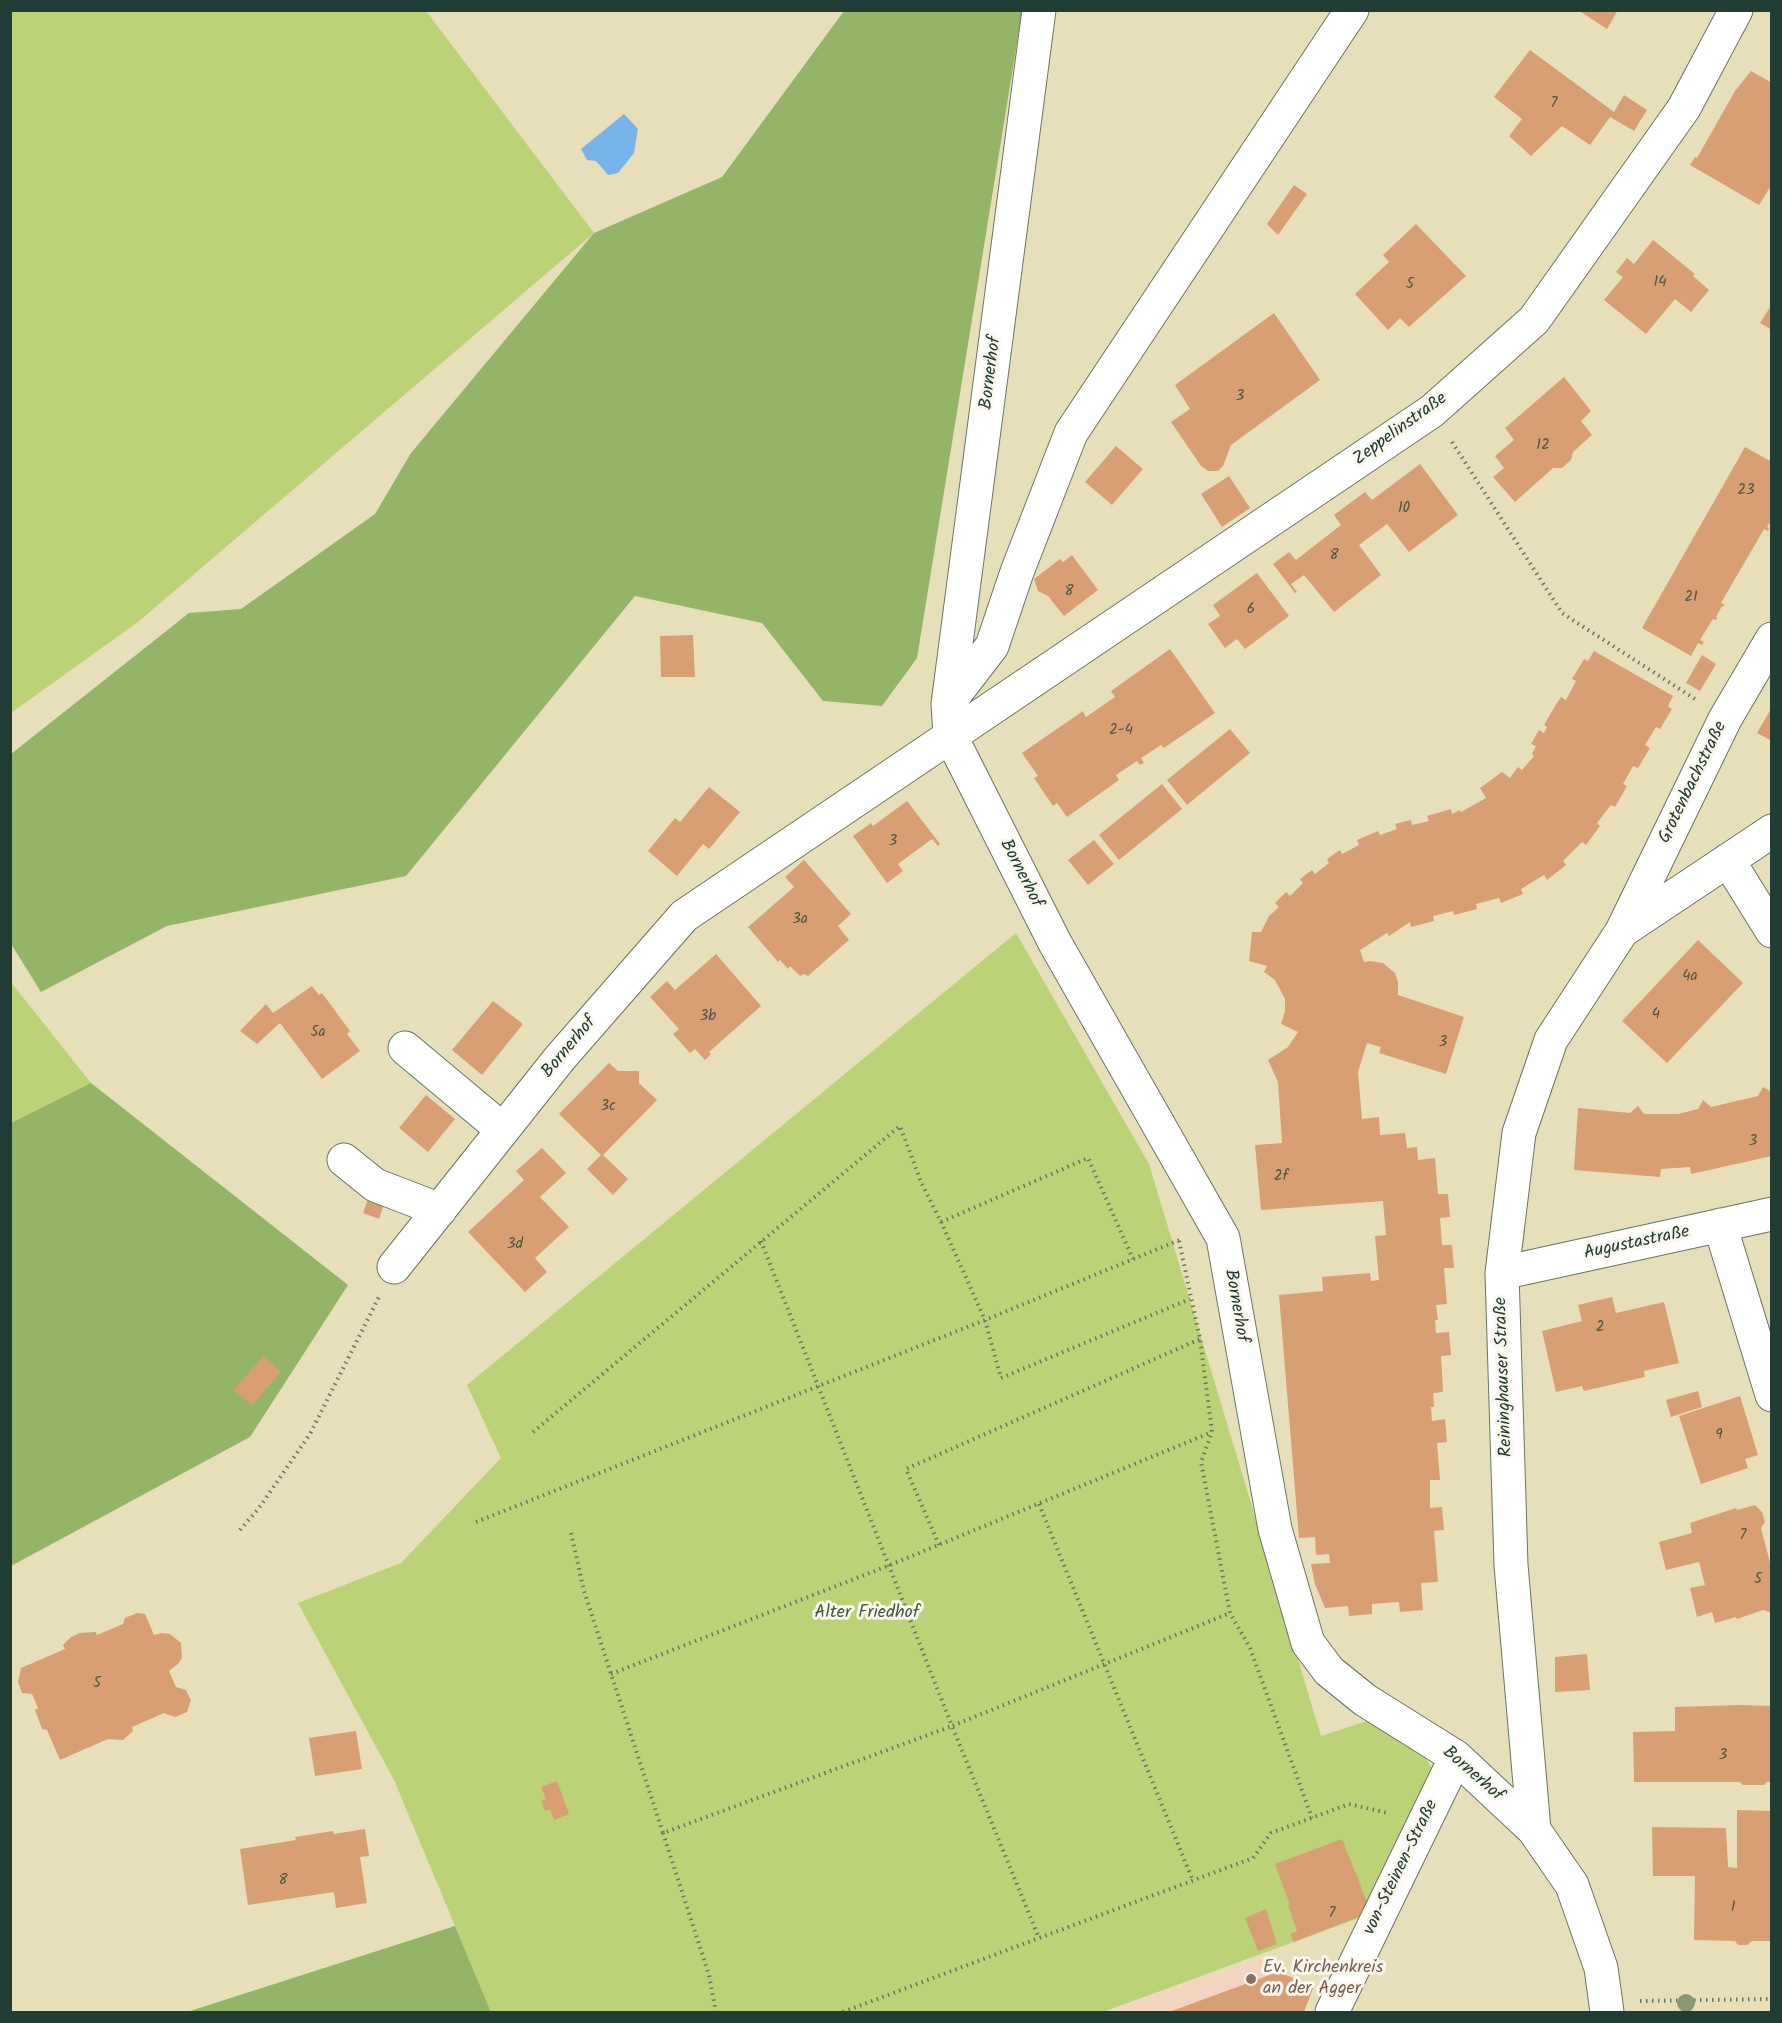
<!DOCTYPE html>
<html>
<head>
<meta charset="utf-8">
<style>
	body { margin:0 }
	#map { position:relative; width:1782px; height:2023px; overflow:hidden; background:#e7dfba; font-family:Kalam,sans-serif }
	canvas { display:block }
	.frame { position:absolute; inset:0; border:12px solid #1f3d34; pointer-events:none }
</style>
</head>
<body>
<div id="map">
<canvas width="1782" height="2023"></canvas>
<div class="frame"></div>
</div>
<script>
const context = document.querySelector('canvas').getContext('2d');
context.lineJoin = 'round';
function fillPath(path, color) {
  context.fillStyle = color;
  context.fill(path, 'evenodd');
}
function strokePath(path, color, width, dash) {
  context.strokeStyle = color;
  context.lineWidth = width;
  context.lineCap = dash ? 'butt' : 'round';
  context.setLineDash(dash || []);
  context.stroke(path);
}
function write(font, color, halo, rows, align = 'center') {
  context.font = font + ' Kalam,sans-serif';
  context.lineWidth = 6;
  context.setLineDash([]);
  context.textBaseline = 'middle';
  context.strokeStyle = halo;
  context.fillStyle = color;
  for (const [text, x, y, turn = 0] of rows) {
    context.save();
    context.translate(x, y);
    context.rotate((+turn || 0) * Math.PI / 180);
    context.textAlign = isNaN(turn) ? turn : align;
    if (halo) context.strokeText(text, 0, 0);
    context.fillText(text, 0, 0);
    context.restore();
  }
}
fillPath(new Path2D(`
	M1272 1955 1278 1972 1314 1986 1304 2012H1110Z`), '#f4d3c0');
fillPath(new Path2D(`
	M11 10 426 11 594 233 138 622 11 713Z
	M1016 933 1149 1164 1321 1736 1398 1711 1436 1775 1381 1910 1103 2012H491L394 1780 298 1603 401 1563 501 1458 467 1385Z
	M10 981 91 1083 11 1123H10Z`), '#bbd277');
fillPath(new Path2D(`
	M844 11 1022 12 917 658 882 706 823 701 762 623 635 596 406 876 167 926 41 992 11 944V754L189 613 241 609 375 514 411 453 594 233 722 177Z
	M91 1083 348 1285 250 1437 11 1566V1123Z
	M455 1926 491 2012H187Z`), '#94b468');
fillPath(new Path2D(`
	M624 114 638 129 634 153 618 173 608 175 596 161 587 160 581 149Z`), '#76b4e9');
fillPath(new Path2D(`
	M1578 10H1618L1607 29Z
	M1530 50 1614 112 1624 95 1647 110 1634 131 1610 117 1590 145 1562 126 1531 156 1509 136 1522 119 1494 97Z
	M1751 71 1772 83V184L1759 205 1690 165 1695 157 1697 158 1735 91Z
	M1294 185 1307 194 1278 235 1267 224Z
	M1416 224 1466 276 1409 327 1400 318 1388 330 1355 294 1389 262 1383 255Z
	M1653 240 1695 274 1693 276 1709 290 1691 312 1675 299 1646 334 1604 300 1623 277 1616 272 1627 258 1634 264Z
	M1772 304V330L1760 323Z
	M1274 313 1320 380 1231 445 1223 466 1218 471H1208L1201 466 1171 422 1190 409 1175 385Z
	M1564 377 1591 411 1581 421 1592 435 1573 452 1571 460 1562 468H1553L1515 502 1493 477 1504 468 1495 456 1514 440 1505 428Z
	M1116 446 1143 469 1112 505 1085 482Z
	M1745 447 1772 462V519L1767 527 1769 528 1768 531 1764 529 1721 603 1725 605 1723 607 1722 606 1716 617 1717 618 1716 620 1713 619 1700 640 1704 642 1702 645 1698 643 1691 656 1642 628Z
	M1420 464 1458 515 1409 552 1387 524 1359 545 1381 575 1334 612 1304 575 1291 584 1297 592 1295 593 1273 564 1289 552 1296 560 1341 525 1334 515 1365 492 1372 500Z
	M1229 476 1250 508 1222 527 1201 494Z
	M1072 555 1098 590 1064 616 1048 596 1038 591 1034 579 1060 559 1063 562Z
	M1257 573 1289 616 1245 649 1237 639 1225 648 1208 624 1220 616 1213 605Z
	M693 635 695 677H661L660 636Z
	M1170 649 1215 713 1164 748 1161 745 1141 758 1144 763 1140 765 1137 761 1116 775 1119 780 1067 817 1057 803 1053 806 1034 778 1038 776 1022 753 1083 711 1086 717 1115 697 1111 691Z
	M1594 651 1673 696 1668 706 1672 709 1660 729 1656 727 1645 745 1650 748 1638 768 1633 766 1623 784 1627 786 1615 807 1611 805 1597 823 1600 826 1586 845 1582 842 1563 861 1566 865 1547 880 1544 875 1521 889 1523 894 1501 903 1499 898 1476 904 1477 909 1454 915 1453 911 1433 916 1434 921 1411 927 1410 922 1389 936 1387 933 1360 950 1364 962 1370 961 1383 963 1395 973 1398 982V995L1464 1017 1446 1074 1379 1053 1381 1047 1367 1043 1358 1072 1362 1119 1379 1117 1380 1135 1405 1133 1407 1148 1417 1147 1418 1160 1435 1158 1438 1194H1448L1450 1217 1440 1218 1442 1245H1452L1454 1268H1444L1447 1304 1436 1305 1438 1320H1435L1436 1333 1449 1332 1451 1355 1441 1356 1443 1392 1433 1393 1434 1407H1431L1432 1421 1445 1419 1447 1442 1437 1443 1440 1480H1430V1508L1442 1507 1444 1530 1434 1531 1438 1582 1421 1583 1423 1610 1400 1612 1399 1602 1372 1604V1614L1349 1616 1348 1606 1325 1608 1315 1584 1311 1564 1330 1563 1329 1554 1316 1555 1315 1537 1299 1538 1279 1295 1323 1291 1322 1277 1370 1273 1371 1281 1379 1280 1375 1236 1386 1235 1383 1201 1261 1210 1255 1145 1282 1143 1278 1082 1268 1060 1288 1047 1298 1032 1281 1024 1285 1011V999L1275 980 1264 972 1267 966 1249 961 1252 932H1261L1269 916 1279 907 1275 903 1286 892 1290 896 1303 883 1300 879 1312 870 1315 874 1329 863 1327 859 1340 850 1342 854 1359 845 1357 840 1378 831 1380 835 1397 829 1395 824 1411 820 1412 825 1429 821 1427 816 1451 809 1452 814 1460 810 1461 812 1486 798 1480 788 1502 772 1510 778 1518 767 1522 770 1534 756 1532 754 1536 746 1531 744 1539 730 1544 733 1547 727 1544 725 1555 706 1561 697 1566 700 1576 681 1572 679 1584 659 1588 661Z
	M1702 655 1716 664 1700 691 1686 683Z
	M1772 707V741L1757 733Z
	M1230 729 1250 753 1187 805 1167 780Z
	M1162 784 1182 809 1119 860 1099 835Z
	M709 787 740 812 709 849 703 844 677 876 648 851 675 818 680 822Z
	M907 801 940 844 938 846 932 839 898 864 903 871 887 883 853 836 871 823 873 826Z
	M1094 840 1114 864 1088 885 1068 860Z
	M804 860 851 914 838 926 849 940 808 976 804 974 800 976 790 966 788 969 780 960 778 962 748 927 794 887 785 877Z
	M1698 940 1743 983 1667 1063 1622 1021Z
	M716 954 761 1006 709 1052 711 1054 705 1060 695 1049 690 1053 673 1034 679 1029 650 997 667 981 675 990Z
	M312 986 319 995 322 993 350 1031 347 1034 360 1051 322 1079 280 1023 257 1044 240 1031 266 1004 273 1013Z
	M493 1001 523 1024 482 1075 452 1050Z
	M609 1063 618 1071H639V1083L657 1100 603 1155 628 1179 613 1195 587 1169 601 1155 559 1114Z
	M1763 1087 1772 1092V1156L1691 1174 1690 1167 1661 1169 1660 1177 1574 1170 1578 1108 1630 1113 1638 1106 1644 1114H1678L1698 1109 1703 1100 1711 1107 1758 1096Z
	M426 1095 455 1119 428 1152 399 1128Z
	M542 1148 566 1173 540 1197 569 1227 535 1258 547 1272 525 1292 468 1232 524 1180 516 1171Z
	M368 1199 384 1204 379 1219 363 1213Z
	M1612 1297 1616 1313 1664 1302 1679 1363 1644 1371 1645 1377 1584 1391 1582 1386 1556 1392 1542 1331 1582 1321 1578 1305Z
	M264 1356 281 1372 252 1405 233 1390Z
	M1698 1391 1702 1407 1671 1417 1666 1400Z
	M1740 1396 1758 1455 1745 1459 1748 1468 1701 1484 1679 1416Z
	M1755 1505 1762 1512 1765 1522 1761 1528 1772 1570V1613L1763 1610 1737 1619 1736 1617 1715 1623 1712 1612 1697 1617 1690 1588 1705 1585 1699 1562 1666 1570 1659 1542 1692 1533 1690 1523 1736 1508 1737 1510Z
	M137 1613 145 1614 154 1635 162 1633 170 1634 181 1643 182 1658 178 1664 169 1671 176 1687 186 1690 191 1700 187 1712 175 1717 164 1713 132 1727 133 1731 123 1740 108 1739 60 1760 47 1730 42 1729 35 1710 38 1708 32 1694 22 1693 18 1682 21 1668 65 1649 63 1645 71 1637 80 1633 96 1632 97 1635 123 1624 125 1618Z
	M1587 1654 1590 1690 1555 1692V1657Z
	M1740 1705 1772 1706V1782H1767L1764 1785H1743L1740 1782H1634L1633 1732 1675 1731V1707Z
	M356 1731 362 1769 315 1776 309 1738Z
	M557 1781 569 1814 554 1820 550 1809 545 1811 541 1801 546 1799 541 1787Z
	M1737 1810 1772 1811V1941H1752L1747 1945H1738L1735 1941 1694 1940 1695 1876H1653L1652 1827 1726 1828 1728 1867 1737 1868Z
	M365 1829 369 1856 360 1857 367 1903 336 1908 334 1892 248 1905 240 1849 296 1840 295 1837 333 1831 334 1834Z
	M1342 1839 1371 1912 1294 1942 1290 1934 1297 1931 1288 1905H1290L1275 1864Z
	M1266 1909 1277 1944 1258 1951 1245 1918Z
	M1278 1972 1314 1986 1304 2012H1169Z`), '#d89f74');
const minor = new Path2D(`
	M1039 10 948 704 950 735 1055 943 1223 1238 1275 1529 1308 1643 1329 1671 1365 1700 1456 1757 1534 1830
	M949 702 992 646 1017 572 1071 433 1352 10
	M1728 860 1772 931
	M1622 931 1725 719 1772 639
	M405 1048 503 1130
	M344 1160 375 1185 440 1210
	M1720 1225 1772 1395
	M394 1267 560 1058 684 916 1432 411 1534 320 1684 108 1736 10
	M1502 1273 1772 1214
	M1332 2012 1456 1757
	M1607 2012 1601 1968 1572 1885 1534 1830 1511 1565 1502 1273 1519 1133 1551 1040 1622 931 1772 831`);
strokePath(minor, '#657663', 35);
strokePath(new Path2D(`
	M1452 442 1562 613 1695 699
	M941 1222 1088 1158 1133 1259
	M761 1241 952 1726 1230 1613
	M1179 1241 1200 1339 1212 1432 1201 1462 1230 1613 1250 1648 1312 1818
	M533 1432 900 1126 921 1182 941 1222 985 1320 1001 1378 1190 1299
	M1039 1504 1193 1881
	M476 1522 985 1320 1182 1239
	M240 1530 259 1508 310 1434 379 1297
	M571 1533 584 1591 663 1833 952 1726 1039 1938 1253 1858 1271 1833 1349 1804 1388 1813
	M939 1545 906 1469 1200 1339
	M611 1674 890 1565 1212 1432
	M663 1833 709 1975 716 2012
	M1640 2001 1772 1999
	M843 2012 1039 1938`), '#657663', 4, [1.5, 4.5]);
strokePath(minor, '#fff', 33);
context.fillStyle = '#8a9677';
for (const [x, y] of [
	[1686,2003]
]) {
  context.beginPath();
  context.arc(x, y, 9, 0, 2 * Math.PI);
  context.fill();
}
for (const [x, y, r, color] of [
	[1251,1979,6,"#8d6e63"]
]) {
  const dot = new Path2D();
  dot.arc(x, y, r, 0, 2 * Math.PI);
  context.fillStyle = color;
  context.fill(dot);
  strokePath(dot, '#fbf7ec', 2);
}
write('15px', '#4d5644', null, [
	["7",1554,104],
	["14",1660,283],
	["5",1410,285],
	["3",1240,397],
	["12",1543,446],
	["23",1746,491],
	["10",1404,509],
	["8",1334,556],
	["8",1069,592],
	["21",1691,598],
	["6",1251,610],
	["2-4",1121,731],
	["3",893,842],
	["3a",800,920],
	["4a",1690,977],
	["4",1656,1015],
	["3b",708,1017],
	["5a",318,1033],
	["3",1443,1043],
	["3c",608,1107],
	["3",1753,1142],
	["2f",1281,1177],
	["3d",515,1245],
	["2",1600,1328],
	["9",1719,1436],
	["7",1743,1536],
	["5",1758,1580],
	["5",97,1684],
	["3",1723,1756],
	["8",283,1881],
	["1",1733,1908],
	["7",1332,1914]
]);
write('18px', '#1f3d34', '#fbf7ec', [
	["Bornerhof",992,373,-83],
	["Zeppelinstraße",1401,430,-36],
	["Grotenbachstraße",1694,783,-64],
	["Bornerhof",1020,874,63],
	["Bornerhof",570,1048,-50],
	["Augustastraße",1637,1244,-12],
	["Bornerhof",1235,1306,80],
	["Reininghauser Straße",1505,1377,-92],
	["Bornerhof",1472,1775,41],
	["von-Steinen-Straße",1402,1868,-64]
]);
write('18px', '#3e5b41', '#fbf7ec', [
	["Alter Friedhof",867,1614]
]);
write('18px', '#785e54', '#fbf7ec', [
	["Ev. Kirchenkreis",1263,1969],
	["an der Agger",1263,1990]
], 'left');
</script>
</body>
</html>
